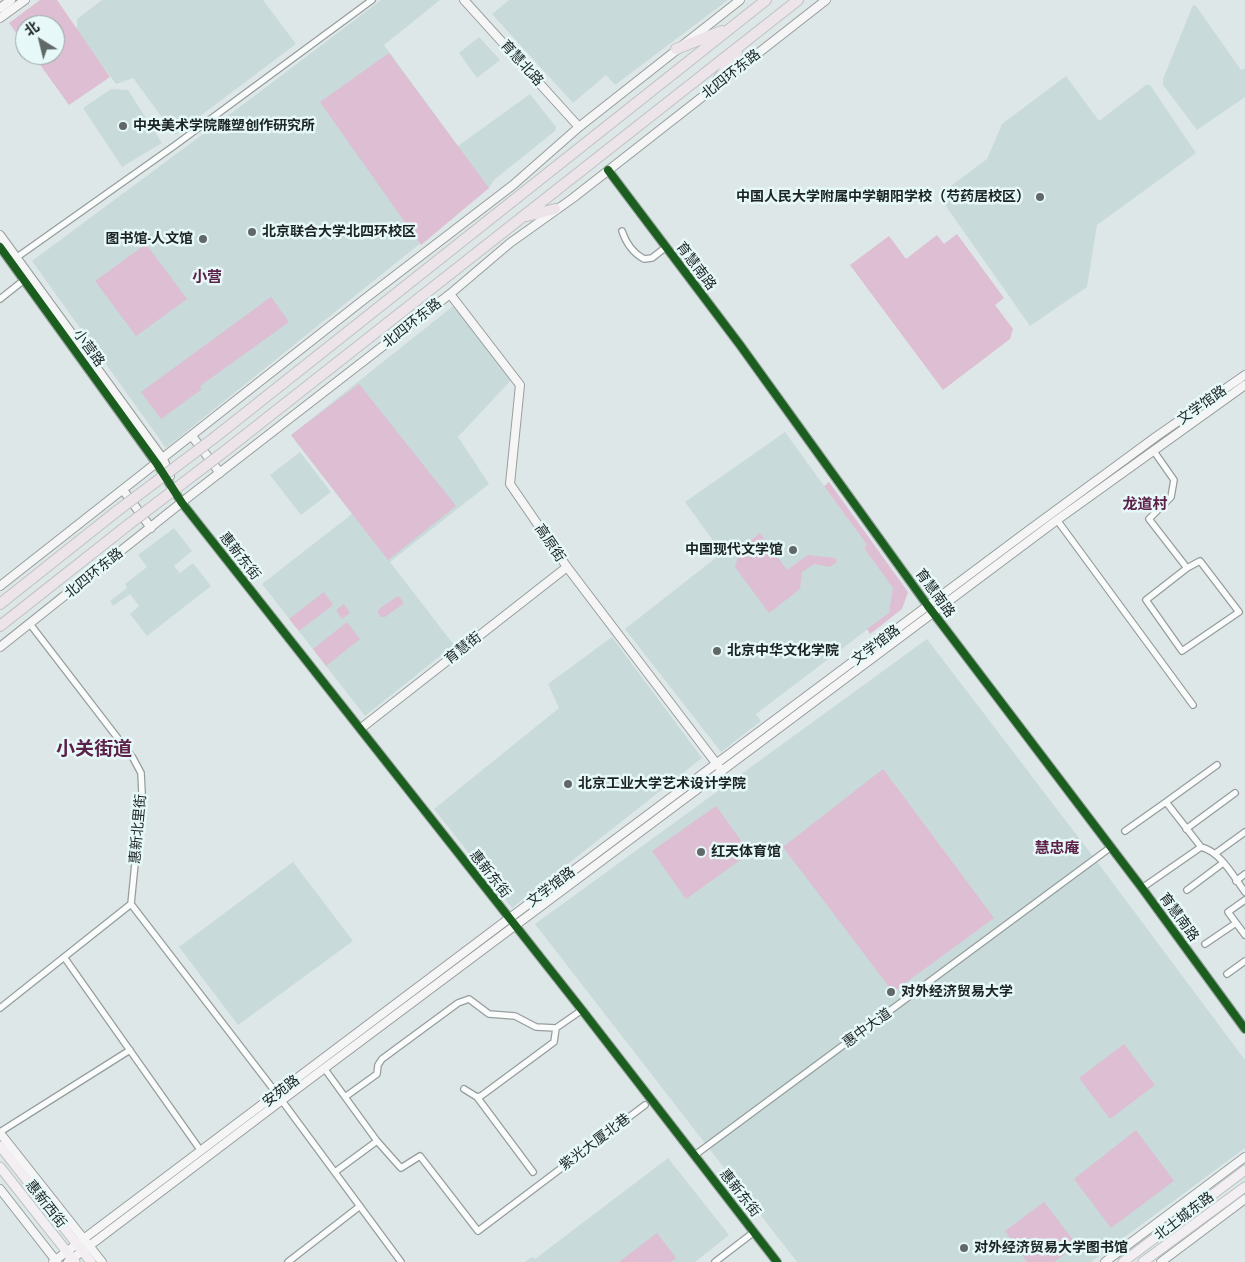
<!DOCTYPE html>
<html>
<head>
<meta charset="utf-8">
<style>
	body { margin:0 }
	#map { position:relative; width:1245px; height:1262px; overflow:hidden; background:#dee7e7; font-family:"Asap Condensed","Noto Sans SC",sans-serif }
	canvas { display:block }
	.north { position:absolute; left:15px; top:15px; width:50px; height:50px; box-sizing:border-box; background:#e7f8f8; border:1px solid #96a3a3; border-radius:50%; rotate:324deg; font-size:14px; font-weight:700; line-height:20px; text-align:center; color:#1c2323 }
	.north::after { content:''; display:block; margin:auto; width:18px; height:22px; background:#606868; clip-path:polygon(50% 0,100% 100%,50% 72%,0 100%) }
</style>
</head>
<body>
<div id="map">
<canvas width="1245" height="1262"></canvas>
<div class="north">北</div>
</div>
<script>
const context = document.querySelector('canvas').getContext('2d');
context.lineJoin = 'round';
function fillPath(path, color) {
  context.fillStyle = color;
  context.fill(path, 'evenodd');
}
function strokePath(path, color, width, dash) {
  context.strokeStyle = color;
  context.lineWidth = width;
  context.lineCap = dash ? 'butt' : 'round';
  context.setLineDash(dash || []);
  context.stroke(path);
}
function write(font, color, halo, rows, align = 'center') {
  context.font = font + ' "Asap Condensed","Noto Sans SC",sans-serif';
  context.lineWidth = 5;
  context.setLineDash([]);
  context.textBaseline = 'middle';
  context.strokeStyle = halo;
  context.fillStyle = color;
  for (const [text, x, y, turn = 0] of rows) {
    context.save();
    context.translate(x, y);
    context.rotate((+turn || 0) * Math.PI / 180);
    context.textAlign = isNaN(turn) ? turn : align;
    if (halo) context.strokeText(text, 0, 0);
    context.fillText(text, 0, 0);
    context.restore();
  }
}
fillPath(new Path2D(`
	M102 0H263L296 44 175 135 133 78 116 84 77 31V19Z
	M381 0H440L384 45 458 146 530 94 556 127 555 131 494 180 489 188 166 448 32 261 261 91Z
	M509 0H728L615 85 606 75 573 103 492 14Z
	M1193 5 1196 6 1241 70 1245 68V97L1197 130 1163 85V79Z
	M479 37 500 60 477 78 459 53Z
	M1066 76 1099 121 1146 85H1150L1196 153 1097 225 1087 287 1030 326 943 202 944 191 987 159 1002 124Z
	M111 89 128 90 162 143 122 167 83 108Z
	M457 303 514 377 458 437 489 484 390 562 454 645 365 716 262 584 352 514 291 435Z
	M785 432 867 545 864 548 894 588 889 613 756 714 761 721 721 752 625 629 722 553 685 502Z
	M300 452 331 492 301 515 270 475Z
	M174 528 192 551 174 566 180 573 193 563 211 586 147 636 130 614 139 606 130 594 113 606 110 601 127 588 125 584 147 567 138 555Z
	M612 637 702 758 512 908 434 809 559 708 548 684Z
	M927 639 1095 859 1245 1060V1148L1091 1262H797L535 924Z
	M293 862 353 941 238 1025 179 947Z
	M668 1158 729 1235 695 1262H525L532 1257 535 1259Z`), '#c9dadb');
fillPath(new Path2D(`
	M40 0H57L110 77 69 105 33 55H55V25H25V45L9 23Z
	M389 53 489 188 421 245 320 102Z
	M957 234 1004 298 995 305 1013 329 1010 339 943 390 850 265 889 236 906 259 937 235 944 244Z
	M146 244 187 299 136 336 95 281Z
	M271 297 289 322 200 386 202 389 161 419 141 392Z
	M359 384 456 506 388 560 291 435Z
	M829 482 908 592 902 609 870 634 867 629 889 613 893 588 864 548 867 545 824 486Z
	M760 533 787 570 808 555 835 558 837 562 830 567 814 564 802 572 800 589 769 613 735 567 740 550Z
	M324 592 333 605 299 631 289 619Z
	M398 596 402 600 403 604 385 617H381L378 612 379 609Z
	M344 604 350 613 342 619 336 610Z
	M347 622 360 639 326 666 313 649Z
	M883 769 994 918 893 992 783 847Z
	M716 806 750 853 686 899 652 851Z
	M1124 1044 1155 1085 1110 1119 1079 1078Z
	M1136 1130 1174 1181 1111 1228 1074 1179Z
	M1044 1202 1077 1245 1054 1262H1027L1005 1231Z
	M657 1233 676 1258 671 1262H619Z`), '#ddbed3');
const street = new Path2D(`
	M622 231C626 243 633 253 644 259L652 258 666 247
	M13 260 174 146 372 0
	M0 299 24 280V278
	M1153 450 1174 480 1171 497 1149 519 1187 568
	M1057 520 1193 705
	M1200 561 1239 612 1182 651 1146 600 1187 568Z
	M1166 802 1217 765
	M1186 829 1235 793
	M1125 831 1166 802 1201 847 1142 888
	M1201 847C1221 852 1233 876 1245 892
	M1216 853 1245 832
	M1236 881 1245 874
	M1187 890 1223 863
	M1245 900 1228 912 1245 935
	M131 904 277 1094 401 1262
	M1205 944 1236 923
	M64 957 201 1151
	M1227 974 1245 961
	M0 1008 131 904 142 793 141 773 133 758 30 624
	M324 1068 377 1141 335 1172
	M464 1089 477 1097 481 1096 554 1042 556 1028 582 1010
	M345 1097 377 1074 378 1065 382 1059 458 1003 469 999 489 1014 515 1016 536 1027 556 1028
	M477 1097 533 1172
	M0 1132 130 1050
	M377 1141 401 1168 420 1156 478 1231 645 1105
	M695 1155 1111 847
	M288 1262 360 1206
	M715 1262 754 1232`);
const secondary = new Path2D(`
	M464 0 579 127
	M0 8 11 0
	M0 18 25 0
	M608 170 740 345 928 606 1142 888 1245 1029
	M0 235 163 459 170 476
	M0 247 157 464 182 503 582 1010 777 1262
	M450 294 520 385 510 484 567 567 719 767
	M192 436 220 473
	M123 490 151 528
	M0 586 362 301 513 185 579 127 740 0
	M0 647 191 495 450 294 510 243 573 198 826 0
	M360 729 567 567
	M0 1133 102 1262
	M0 1189 57 1262
	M53 1262 503 923 1025 533 1157 436 1245 375
	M68 1262 282 1100 1057 520 1245 385
	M1105 1262 1245 1157
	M1161 1262 1245 1199`);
const primary = new Path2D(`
	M0 1146 91 1262
	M0 1167 75 1262
	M1123 1262 1245 1170
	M1143 1262 1245 1187`);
const highway = new Path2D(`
	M676 49 722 31
	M710 91 737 53
	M527 216 555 209
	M214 438 766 0
	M225 451 798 0
	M0 604 117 511
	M0 626 128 525`);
strokePath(street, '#969d9d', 8);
strokePath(secondary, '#969d9d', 10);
strokePath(primary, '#bdc2c2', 11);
strokePath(highway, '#bdc2c2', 12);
strokePath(street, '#fafbfb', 5.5);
strokePath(secondary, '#f6f5f6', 8);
strokePath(primary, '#f2eef1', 9);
strokePath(highway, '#ede4ea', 10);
const highwayBridge = new Path2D(`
	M117 511 214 438
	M128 525 225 451`);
strokePath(highwayBridge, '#bdc2c2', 12, []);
strokePath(highwayBridge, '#ede4ea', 10);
strokePath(new Path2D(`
	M608 170 740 345 928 606 1142 888 1245 1029
	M0 247 157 464 182 503 582 1010 777 1262`), '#1b5e20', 8);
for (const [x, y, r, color] of [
	[123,126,5,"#606868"],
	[1040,197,5,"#606868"],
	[252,232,5,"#606868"],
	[203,239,5,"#606868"],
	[793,550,5,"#606868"],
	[717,651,5,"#606868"],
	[568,784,5,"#606868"],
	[701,852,5,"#606868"],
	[891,992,5,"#606868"],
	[964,1248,5,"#606868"]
]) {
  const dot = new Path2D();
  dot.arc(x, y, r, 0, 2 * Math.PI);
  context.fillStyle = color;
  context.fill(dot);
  strokePath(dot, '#e7f8f8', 2);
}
write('14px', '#1c2323', '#e7f8f8', [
	["育慧北路",522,63,48],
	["北四环东路",731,74,-38],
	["育慧南路",696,266,53],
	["北四环东路",412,323,-38],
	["小营路",89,348,54],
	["文学馆路",1202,405,-35],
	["高原街",550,543,56],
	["惠新东街",240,556,52],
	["北四环东路",94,573,-39],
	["育慧南路",935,593,54],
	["文学馆路",876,645,-37],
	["育慧街",463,648,-38],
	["惠新北里街",138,829,-85],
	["惠新东街",490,874,52],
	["文学馆路",551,887,-37],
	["育慧南路",1179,917,54],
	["惠中大道",867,1028,-36],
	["安苑路",281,1091,-37],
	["紫光大厦北巷",595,1142,-37],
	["惠新东街",740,1193,52],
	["惠新西街",46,1204,52],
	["北土城东路",1184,1216,-37]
]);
write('bold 14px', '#1c2323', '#e7f8f8', [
	["中央美术学院雕塑创作研究所",133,126],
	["中国人民大学附属中学朝阳学校（芍药居校区）",1030,197,"right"],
	["北京联合大学北四环校区",262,232],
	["图书馆-人文馆",193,239,"right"],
	["中国现代文学馆",783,550,"right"],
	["北京中华文化学院",727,651],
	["北京工业大学艺术设计学院",578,784],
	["红天体育馆",711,852],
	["对外经济贸易大学",901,992],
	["对外经济贸易大学图书馆",974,1248]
], 'left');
write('bold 15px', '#5c2148', '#e7f8f8', [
	["小营",207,277],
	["龙道村",1145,504],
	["慧忠庵",1057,848]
]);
write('bold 19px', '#5c2148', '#e7f8f8', [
	["小关街道",94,749]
]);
</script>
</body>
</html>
